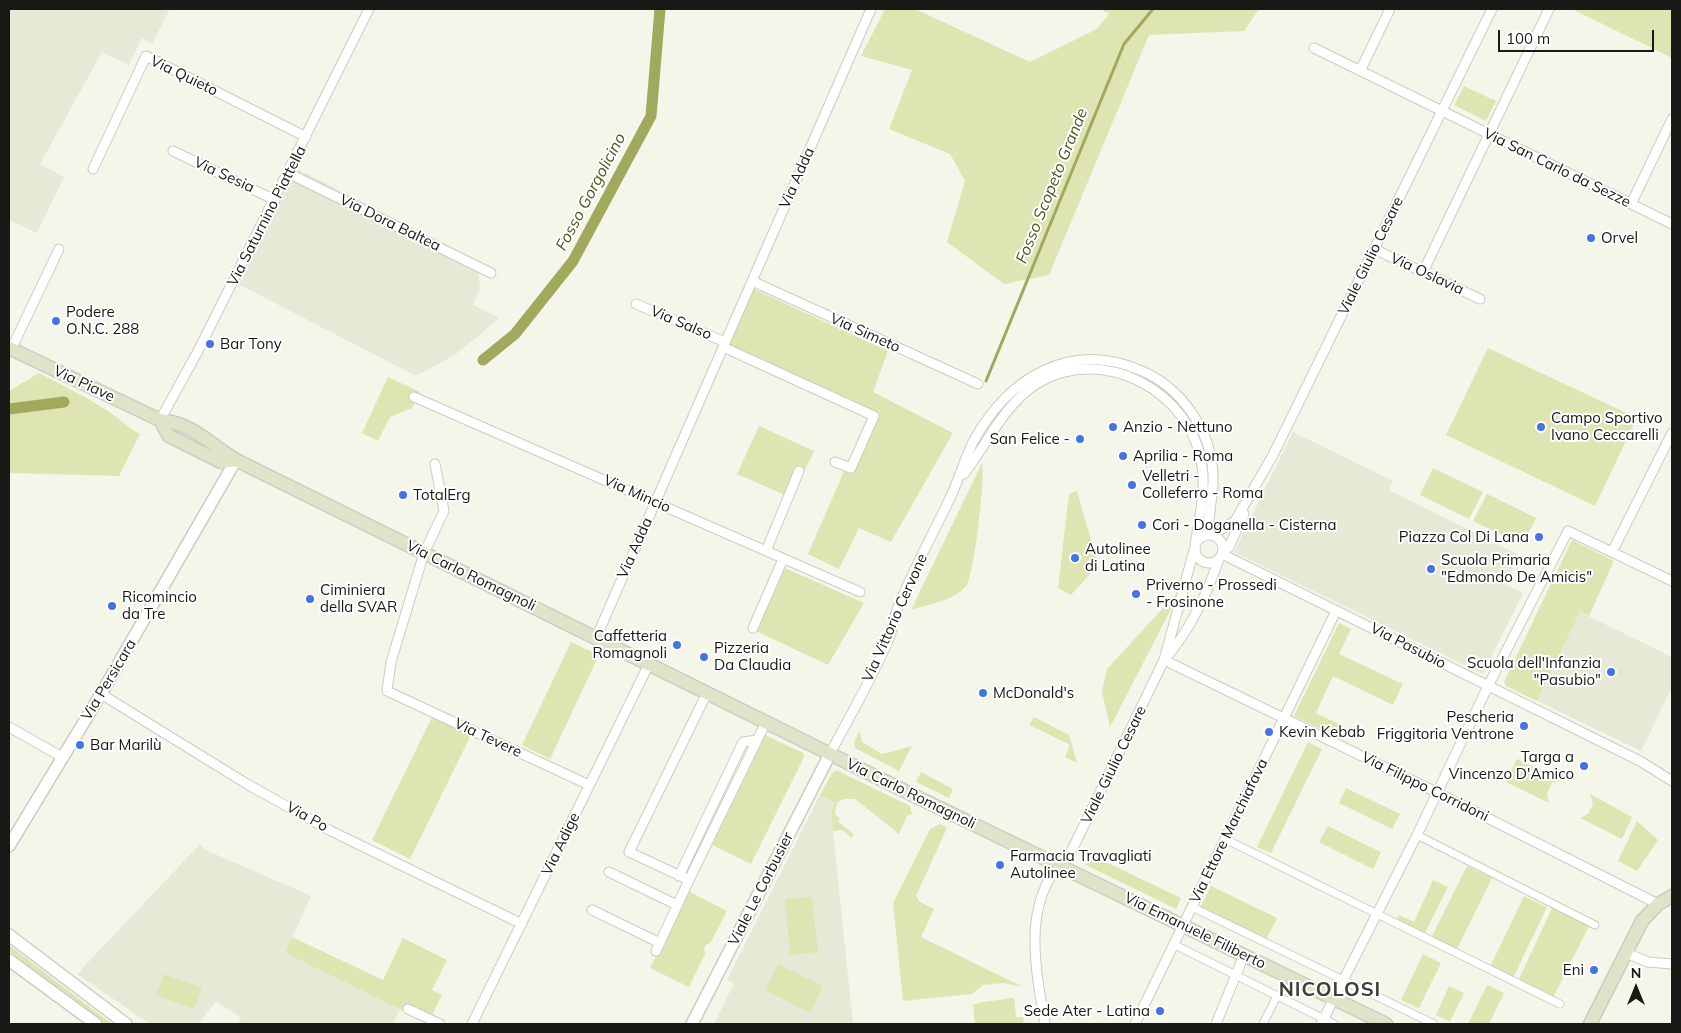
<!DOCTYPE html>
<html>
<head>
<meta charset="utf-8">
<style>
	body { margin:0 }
	#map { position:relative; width:1681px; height:1033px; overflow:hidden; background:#f4f6ea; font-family:Mulish,sans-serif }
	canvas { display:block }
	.frame { position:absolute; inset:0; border:10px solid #181915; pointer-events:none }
	.north { position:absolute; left:1611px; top:963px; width:50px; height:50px; -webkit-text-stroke:4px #fff; paint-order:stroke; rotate:0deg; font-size:14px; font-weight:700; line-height:20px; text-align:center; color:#181915 }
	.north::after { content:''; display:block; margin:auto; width:18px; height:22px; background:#181915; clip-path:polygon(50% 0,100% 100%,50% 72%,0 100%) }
	.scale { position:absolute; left:1498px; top:30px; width:156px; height:22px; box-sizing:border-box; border:2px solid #181915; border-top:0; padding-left:6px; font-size:15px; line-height:18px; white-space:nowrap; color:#181915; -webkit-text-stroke:4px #fff; paint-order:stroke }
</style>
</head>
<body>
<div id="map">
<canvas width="1681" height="1033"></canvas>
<div class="frame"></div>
<div class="north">N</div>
<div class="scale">100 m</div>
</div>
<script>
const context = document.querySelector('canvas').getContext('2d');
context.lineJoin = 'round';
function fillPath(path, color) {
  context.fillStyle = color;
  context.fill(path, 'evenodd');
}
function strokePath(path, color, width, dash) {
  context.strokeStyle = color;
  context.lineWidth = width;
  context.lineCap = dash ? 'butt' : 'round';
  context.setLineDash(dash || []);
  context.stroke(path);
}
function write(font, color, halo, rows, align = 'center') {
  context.font = font + ' Mulish,sans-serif';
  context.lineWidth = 4;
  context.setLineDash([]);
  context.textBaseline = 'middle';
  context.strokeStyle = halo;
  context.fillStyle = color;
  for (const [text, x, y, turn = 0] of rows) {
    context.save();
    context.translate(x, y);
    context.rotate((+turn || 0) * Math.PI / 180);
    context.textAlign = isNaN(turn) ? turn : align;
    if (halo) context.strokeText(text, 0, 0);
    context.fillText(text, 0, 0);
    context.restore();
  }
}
fillPath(new Path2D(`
	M9 9H170L152 44 142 38 129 65 102 52 40 164 64 177 37 233 9 220Z
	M297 169 477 260 480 289 473 305 500 318 455 355 416 376 238 284Z
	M1293 432 1393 481 1389 490 1519 555 1505 584 1523 593 1483 674 1234 552Z
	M1580 612 1672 657V687L1641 751 1537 701Z
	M820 795 835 803 831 812 853 1024H714L734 983 727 980Z
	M200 844 206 850 311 896 285 953 400 1009 393 1024H238L241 1018 216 1001 198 1024H150L77 974Z`), '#e6e9d6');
fillPath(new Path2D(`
	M885 9H915L1030 62 1097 29 1109 14 1100 9H1259L1244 31 1149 35 1049 275 1004 284 947 242 965 181 950 154 889 129 912 70 861 56Z
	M1572 9H1672V58Z
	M1464 86 1496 101 1486 121 1454 105Z
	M752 288 888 351 873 392 953 433 891 542 859 528 839 569 808 554 845 469 854 472 879 413 727 346Z
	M1488 348 1637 418 1595 506 1446 435Z
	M39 373C62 385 86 397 108 411 120 419 128 428 140 434L119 476 9 473V391Z
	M388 377 420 392 412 408 390 417 378 441 362 433Z
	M759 426 814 451 792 498 737 474Z
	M982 463C986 471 974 578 966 586 953 601 930 604 911 610Z
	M1433 468 1483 492 1469 519 1420 495Z
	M1077 491 1098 565 1071 595 1058 588 1069 494Z
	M1487 494 1536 518 1523 545 1473 521Z
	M1572 540 1614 561 1589 616 1580 612 1537 701 1506 686 1504 682Z
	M785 568 864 603 828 665 756 631Z
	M1177 593 1179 594 1110 727 1102 692 1107 669Z
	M1339 623 1351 629 1339 654 1403 684 1393 705 1333 676 1316 713 1347 728 1342 739 1294 716Z
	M571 642 599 655 550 759 522 745Z
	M432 717 471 735 410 859 372 840Z
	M1034 717 1069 735 1077 763 1065 757 1070 745 1029 725Z
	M863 726 860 732 862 742 882 754 912 746 899 771 855 748 854 741Z
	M765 735 803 753 804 757 751 864 712 845Z
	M1308 742 1322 749 1271 853 1257 847Z
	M1517 759 1562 780 1552 783 1547 794 1549 803 1506 782Z
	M836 770 910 806 912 814 907 816 899 834 855 799H843L837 803 835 814 840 819 838 822 854 834 852 838 842 830 833 831 831 812 835 803 820 795 832 773Z
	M921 772 953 789 949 798 916 782Z
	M1346 788 1400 814 1392 829 1339 803Z
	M1590 794 1632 817 1622 839 1580 818 1588 814 1593 804Z
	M1637 821 1658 840 1637 871 1618 861Z
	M940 824 947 828 916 896 920 902 934 909 921 937 1023 987 1003 983 983 985 972 994 903 1001 893 903 930 829Z
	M1328 826 1381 852 1373 869 1319 842Z
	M1091 855 1181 898 1176 909 1086 865Z
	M1467 866 1492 878 1456 951 1431 938Z
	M1433 880 1448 887 1424 935 1396 921 1399 915 1414 922Z
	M1211 886 1277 918 1266 940 1200 908Z
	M688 891 727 911 711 942 706 945 704 949 705 954 689 987 650 968Z
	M1524 896 1547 907 1513 978 1490 967Z
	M812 897 818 952 790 955 785 899Z
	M1553 906 1590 924 1553 998 1518 981Z
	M292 937 383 980 403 938 447 960 432 990 442 995 428 1023 285 953Z
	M9 945 112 1024H104L9 951Z
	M1423 954 1441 963 1419 1008 1401 1000Z
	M778 964 823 986 810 1013 765 990Z
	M164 974 202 988 194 1009 156 995Z
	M1487 985 1504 993 1489 1024H1468Z
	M1449 986 1464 993 1450 1022 1436 1015Z
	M1014 998 1016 1017H1023L1024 1024H975L973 1005 983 1002Z`), '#dee5b2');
strokePath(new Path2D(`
	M986 381 1124 44 1153 9`), '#a1a95c', 3);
strokePath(new Path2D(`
	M483 360 515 334 573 261 651 116 660 9
	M9 409 64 402`), '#a1a95c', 11);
const pedestrian = new Path2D(`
	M1417 835 1595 925
	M1225 839 1560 1004
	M1192 907 1434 1024
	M1173 944 1334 1024
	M1263 1024 1277 996`);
const minor = new Path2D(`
	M1314 48 1672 224
	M1360 71 1390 9
	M173 151 275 200
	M93 169 146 56 306 137
	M288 173 491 273
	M1631 204 1672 119
	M1374 249 1480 299
	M1423 272 1549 9
	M752 281 978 384
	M636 304 725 342
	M723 347 874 416 851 468 835 462
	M11 350 59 249
	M414 397 860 592
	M160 420 198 351 369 9
	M435 464 444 511 424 553 391 662 387 691 589 785
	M964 474C987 444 1005 403 1038 383 1104 344 1192 392 1202 466 1206 492 1199 520 1195 545
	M1195 549a14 14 0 1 1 28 0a14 14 0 1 1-28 0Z
	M1212 535 1235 521 1273 455 1492 9
	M766 551 799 471
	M1223 551 1229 547 1244 514
	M1612 552 1672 433
	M1222 554 1640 761 1672 781
	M753 628 783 559
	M596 638 871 9
	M1164 660 1438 793 1658 904
	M1164 660 1194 550
	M707 693 629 852 689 880 766 722
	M101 694 247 784 331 831 522 924
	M9 727 62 757
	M830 754C850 715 874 676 890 636 893 626 894 616 898 607 913 570 933 534 950 498 959 480 964 460 973 442 1008 378 1070 339 1142 371 1182 388 1211 431 1213 474 1214 495 1208 514 1208 535
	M609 872 677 905
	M679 876 743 742 757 740
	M592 910 660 943
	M656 951 689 880
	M1626 953 1648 962 1672 964
	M408 1009 440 1024
	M472 1024 649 664
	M1045 1024C1035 965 1020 897 1071 852L1164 660C1189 632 1207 594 1219 559
	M1135 1024 1336 611
	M1216 1024 1244 955
	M1321 1024 1417 835 1488 686 1568 531 1672 581`);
const tertiary = new Path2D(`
	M9 846 101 694 236 460
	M9 935 126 1024
	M9 960 96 1024
	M692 1024 830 754`);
const secondary = new Path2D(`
	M9 348 160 420C192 423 210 444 236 460L917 797 1386 1024
	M160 420 169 436 221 462 236 460
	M1590 1024 1642 921 1658 904 1672 896`);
strokePath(pedestrian, '#cbcdc2', 9);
strokePath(minor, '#cbcdc2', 11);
strokePath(tertiary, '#cbcdc2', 14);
strokePath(secondary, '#cbcdc2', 15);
strokePath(pedestrian, '#fff', 7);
strokePath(minor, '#fff', 9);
strokePath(tertiary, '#fff', 11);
strokePath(secondary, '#e0e3c8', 12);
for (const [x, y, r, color] of [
	[1591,238,5,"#4374e5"],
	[56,321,5,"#4374e5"],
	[210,344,5,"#4374e5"],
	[1113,427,5,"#4374e5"],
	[1541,427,5,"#4374e5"],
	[1080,439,5,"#4374e5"],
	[1123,456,5,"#4374e5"],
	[1132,485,5,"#4374e5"],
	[403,495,5,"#4374e5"],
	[1142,525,5,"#4374e5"],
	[1539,537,5,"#4374e5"],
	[1075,558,5,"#4374e5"],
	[1431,569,5,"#4374e5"],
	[1136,594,5,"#4374e5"],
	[310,599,5,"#4374e5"],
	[112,606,5,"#4374e5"],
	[677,645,5,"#4374e5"],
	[704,657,5,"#4374e5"],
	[1611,672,5,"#4374e5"],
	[983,693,5,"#4374e5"],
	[1524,726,5,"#4374e5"],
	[1269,732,5,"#4374e5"],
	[80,745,5,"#4374e5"],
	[1584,766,5,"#4374e5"],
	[1000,865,5,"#4374e5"],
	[1594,970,5,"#4374e5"],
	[1160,1011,5,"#4374e5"]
]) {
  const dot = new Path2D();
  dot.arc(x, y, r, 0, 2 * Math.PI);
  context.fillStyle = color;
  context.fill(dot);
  strokePath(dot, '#fff', 2);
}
write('15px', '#181915', '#fff', [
	["Via Quieto",184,76,26],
	["Via San Carlo da Sezze",1557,168,26],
	["Via Sesia",224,175,25],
	["Via Adda",797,178,-66],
	["Via Saturnino Piattella",267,216,-63],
	["Via Dora Baltea",390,223,26],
	["Viale Giulio Cesare",1371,256,-64],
	["Via Oslavia",1427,274,25],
	["Via Salso",681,323,23],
	["Via Simeto",865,333,24],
	["Via Piave",84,384,25],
	["Via Mincio",637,494,24],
	["Via Adda",635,548,-66],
	["Via Carlo Romagnoli",471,576,26],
	["Via Vittorio Cervone",895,618,-66],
	["Via Pasubio",1408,646,27],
	["Via Persicara",109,680,-59],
	["Via Tevere",488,738,25],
	["Viale Giulio Cesare",1114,765,-64],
	["Via Filippo Corridoni",1425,787,26],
	["Via Carlo Romagnoli",911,794,26],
	["Via Po",307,817,29],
	["Via Ettore Marchiafava",1229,831,-64],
	["Via Adige",561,844,-64],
	["Viale Le Corbusier",761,889,-63],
	["Via Emanuele Filiberto",1195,931,26]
]);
write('15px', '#181915', '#fff', [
	["Orvel",1601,238],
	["Podere",66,312],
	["O.N.C. 288",66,329],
	["Bar Tony",220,344],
	["Campo Sportivo",1551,418],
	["Ivano Ceccarelli",1551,435],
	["Anzio - Nettuno",1123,427],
	["San Felice -",1070,439,"right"],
	["Aprilia - Roma",1133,456],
	["Velletri -",1142,476],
	["Colleferro - Roma",1142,493],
	["TotalErg",413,495],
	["Cori - Doganella - Cisterna",1152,525],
	["Piazza Col Di Lana",1529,537,"right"],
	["Autolinee",1085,549],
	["di Latina",1085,566],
	["Scuola Primaria",1441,560],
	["\"Edmondo De Amicis\"",1441,577],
	["Priverno - Prossedi",1146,585],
	["- Frosinone",1146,602],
	["Ciminiera",320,590],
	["della SVAR",320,607],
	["Ricomincio",122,597],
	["da Tre",122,614],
	["Caffetteria",667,636,"right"],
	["Romagnoli",667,653,"right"],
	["Pizzeria",714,648],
	["Da Claudia",714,665],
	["Scuola dell'Infanzia",1601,663,"right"],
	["\"Pasubio\"",1601,680,"right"],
	["McDonald's",993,693],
	["Pescheria",1514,717,"right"],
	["Friggitoria Ventrone",1514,734,"right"],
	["Kevin Kebab",1279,732],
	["Bar Marilù",90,745],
	["Targa a",1574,757,"right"],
	["Vincenzo D'Amico",1574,774,"right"],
	["Farmacia Travagliati",1010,856],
	["Autolinee",1010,873],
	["Eni",1584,970,"right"],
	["Sede Ater - Latina",1150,1011,"right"]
], 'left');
write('italic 16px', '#50551c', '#fff', [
	["Fosso Scopeto Grande",1052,186,-68],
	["Fosso Gorgolicino",591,192,-62]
]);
context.letterSpacing = '1px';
write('bold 20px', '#3e3f36', '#fff', [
	["NICOLOSI",1330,990]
]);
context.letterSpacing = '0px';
</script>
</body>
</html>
